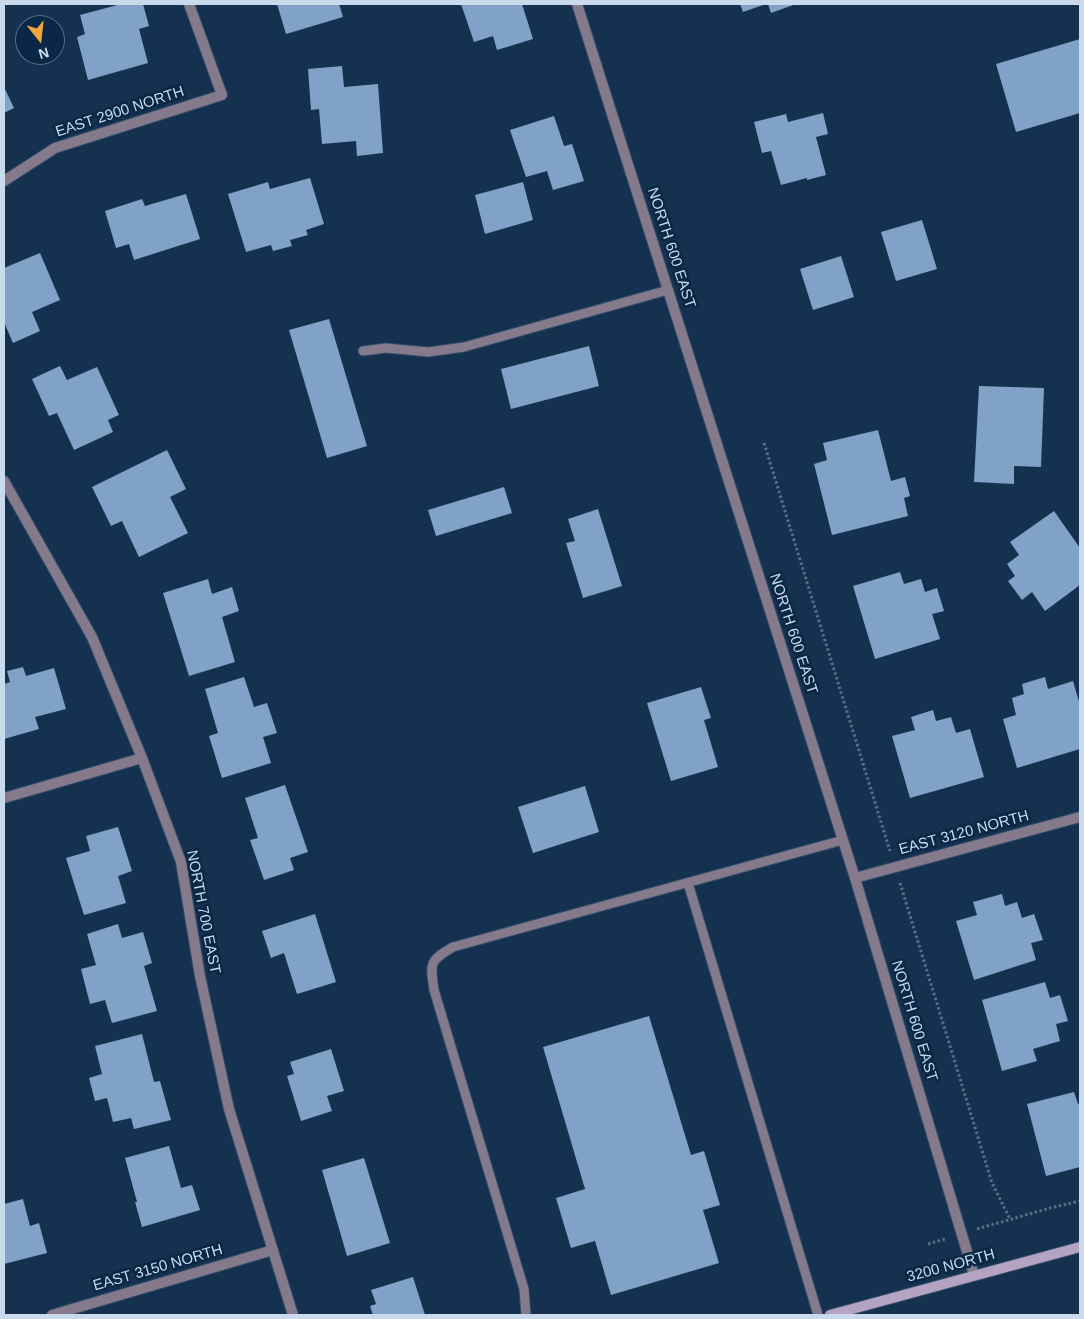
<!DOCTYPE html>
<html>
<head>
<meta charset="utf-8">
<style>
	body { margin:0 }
	#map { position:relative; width:1084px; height:1319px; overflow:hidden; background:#143150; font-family:Helvetica,sans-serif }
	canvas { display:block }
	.frame { position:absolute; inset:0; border:5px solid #c9daed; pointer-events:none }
	.north { position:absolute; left:15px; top:15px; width:50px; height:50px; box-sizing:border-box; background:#0a2745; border:1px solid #566f88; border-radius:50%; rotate:164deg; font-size:14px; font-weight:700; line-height:20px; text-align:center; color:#c9daed }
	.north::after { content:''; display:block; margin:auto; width:18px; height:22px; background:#f0a73e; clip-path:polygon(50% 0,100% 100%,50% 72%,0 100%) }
</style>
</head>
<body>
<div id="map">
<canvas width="1084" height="1319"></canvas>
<div class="frame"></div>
<div class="north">N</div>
</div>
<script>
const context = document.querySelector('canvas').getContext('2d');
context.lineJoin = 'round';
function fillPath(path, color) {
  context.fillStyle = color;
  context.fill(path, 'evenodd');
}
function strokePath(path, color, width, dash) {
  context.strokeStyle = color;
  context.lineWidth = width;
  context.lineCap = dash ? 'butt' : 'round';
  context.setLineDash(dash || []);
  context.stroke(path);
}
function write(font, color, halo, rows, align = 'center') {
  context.font = font + ' Helvetica,sans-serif';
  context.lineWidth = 5;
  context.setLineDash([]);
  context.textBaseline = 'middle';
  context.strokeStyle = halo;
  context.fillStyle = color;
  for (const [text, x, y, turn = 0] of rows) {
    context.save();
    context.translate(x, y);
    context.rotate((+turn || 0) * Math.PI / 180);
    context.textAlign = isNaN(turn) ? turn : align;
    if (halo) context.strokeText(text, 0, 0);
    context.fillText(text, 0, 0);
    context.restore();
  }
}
fillPath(new Path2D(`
	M121 4H143L149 26 139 29 148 63 88 80 77 37 85 34 80 15Z
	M277 4H339L343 17 286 34Z
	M461 4H522L533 39 497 50 493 36 474 42Z
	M740 4H766L743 12Z
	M768 4H796L771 13Z
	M1080 39V113L1016 132 996 64Z
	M342 66 344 87 378 84 383 153 357 156 356 141 322 144 319 109 311 110 308 69Z
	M4 87 14 108 4 113Z
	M823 113 828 134 816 137 826 175 807 180V178L781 185 771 151 762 153 754 122 786 114 788 122Z
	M554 116 564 146 572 144 584 181 553 190 547 171 526 177 510 130Z
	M310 178 324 224 306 230 308 235 290 240 292 246 273 251 271 245 246 252 228 194 268 182 270 189Z
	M523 182 533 220 485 234 475 195Z
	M186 194 200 239 134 260 129 244 116 248 105 211 142 199 145 206Z
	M922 220 937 269 896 281 881 232Z
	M40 253 60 300 32 312 40 331 13 343 4 322V268Z
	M841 256 854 297 813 310 800 269Z
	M329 319 367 446 327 458 289 330Z
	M589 346 599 386 511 409 501 369Z
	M60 366 67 380 97 367 119 415 108 420 113 432 74 450 57 413 49 416 32 379Z
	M979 386 1044 388 1041 467 1014 466V484L974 482Z
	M878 430 891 481 905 477 910 496 904 498 908 516 832 535 814 464 827 460 823 443Z
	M167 450 186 489 170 497 188 533 139 557 122 521 111 526 92 487Z
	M504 487 512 513 436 536 428 510Z
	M598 509 622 586 583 598 566 543 575 541 568 519Z
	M1054 511 1080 548V585L1045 611 1032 592 1022 600 1008 581 1015 576 1007 564 1019 555 1010 542Z
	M900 572 904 584 921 579 925 592 937 588 944 611 932 614 940 639 875 659 853 586Z
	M208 579 212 594 232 587 239 611 222 617 235 662 189 676 163 593Z
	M23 667 26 676 54 668 66 709 35 717 39 729 4 739V684L10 682 7 671Z
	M244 677 254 707 267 703 277 733 263 737 271 763 222 778 209 736 218 733 205 689Z
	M1045 677 1048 689 1073 681 1080 705V749L1017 768 1003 719 1016 715 1012 698 1024 694 1022 684Z
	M701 687 711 718 704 720 718 767 671 781 647 703Z
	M933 710 936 721 951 717 956 733 970 729 984 777 910 798 892 736 915 730 911 717Z
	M285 785 308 852 290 858 294 870 264 880 250 840 258 838 245 798Z
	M585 786 599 832 533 853 518 807Z
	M118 827 132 871 118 876 126 903 84 915 66 858 90 851 86 836Z
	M1002 894 1005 906 1017 902 1022 918 1034 914 1043 940 1031 943 1036 960 974 980 956 921 977 915 973 902Z
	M315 914 336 982 297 994 284 953 271 958 262 931Z
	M118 924 122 938 143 932 152 963 144 966 157 1011 112 1023 105 1000 90 1004 81 969 96 965 87 934Z
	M1045 982 1050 998 1060 995 1068 1021 1056 1024 1060 1041 1033 1049 1037 1061 1002 1071 982 1000Z
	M649 1016 691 1155 704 1151 720 1205 703 1210 719 1263 611 1295 595 1241 571 1248 556 1198 585 1189 543 1047Z
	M142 1034 154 1082 160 1081 171 1120 134 1129 131 1118 113 1122 107 1098 95 1101 89 1078 102 1074 95 1046Z
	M331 1049 344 1091 327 1096 332 1111 301 1121 287 1076 294 1074 290 1062Z
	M1074 1092 1078 1104 1080 1103V1167L1046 1176 1027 1104Z
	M169 1146 181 1188 192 1185 200 1210 142 1227 135 1202H137L125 1158Z
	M364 1158 390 1243 347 1256 322 1170Z
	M23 1199 30 1226 39 1223 47 1253 4 1264V1204Z
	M413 1277 425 1315H373L370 1306 376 1304 371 1290Z`), '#81a2c7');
const lane = new Path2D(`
	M363 351 386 348 428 352 464 347 668 290
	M688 883 818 1315
	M526 1315 524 1289 434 990C430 963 429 961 453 947L843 840`);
const street = new Path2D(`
	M577 4 855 878 974 1275
	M4 181 55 148 222 95 189 4
	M4 481 92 637 142 758 181 862 200 976 229 1109 293 1315
	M4 798 142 758
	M855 878 1080 817
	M52 1315 273 1250`);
const secondary = new Path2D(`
	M830 1315 1080 1247`);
strokePath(lane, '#314c69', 11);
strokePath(street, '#314c69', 12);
strokePath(secondary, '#314c69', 12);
strokePath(new Path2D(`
	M764 443 890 851
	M900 883 992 1183 1010 1219
	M977 1229 1050 1208 1080 1201
	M928 1244 945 1239`), '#57708a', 3, [2.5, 2.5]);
strokePath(lane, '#857a8c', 9);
strokePath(street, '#857a8c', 10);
strokePath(secondary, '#b5a4c1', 10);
write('15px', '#c9daed', '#0a2745', [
	["EAST 2900 NORTH",120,112,-18],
	["NORTH 600 EAST",671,248,72],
	["NORTH 600 EAST",793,634,72],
	["EAST 3120 NORTH",964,833,-15],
	["NORTH 700 EAST",203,912,79],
	["NORTH 600 EAST",914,1021,73],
	["3200 NORTH",951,1266,-15],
	["EAST 3150 NORTH",158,1268,-16]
]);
</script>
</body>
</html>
